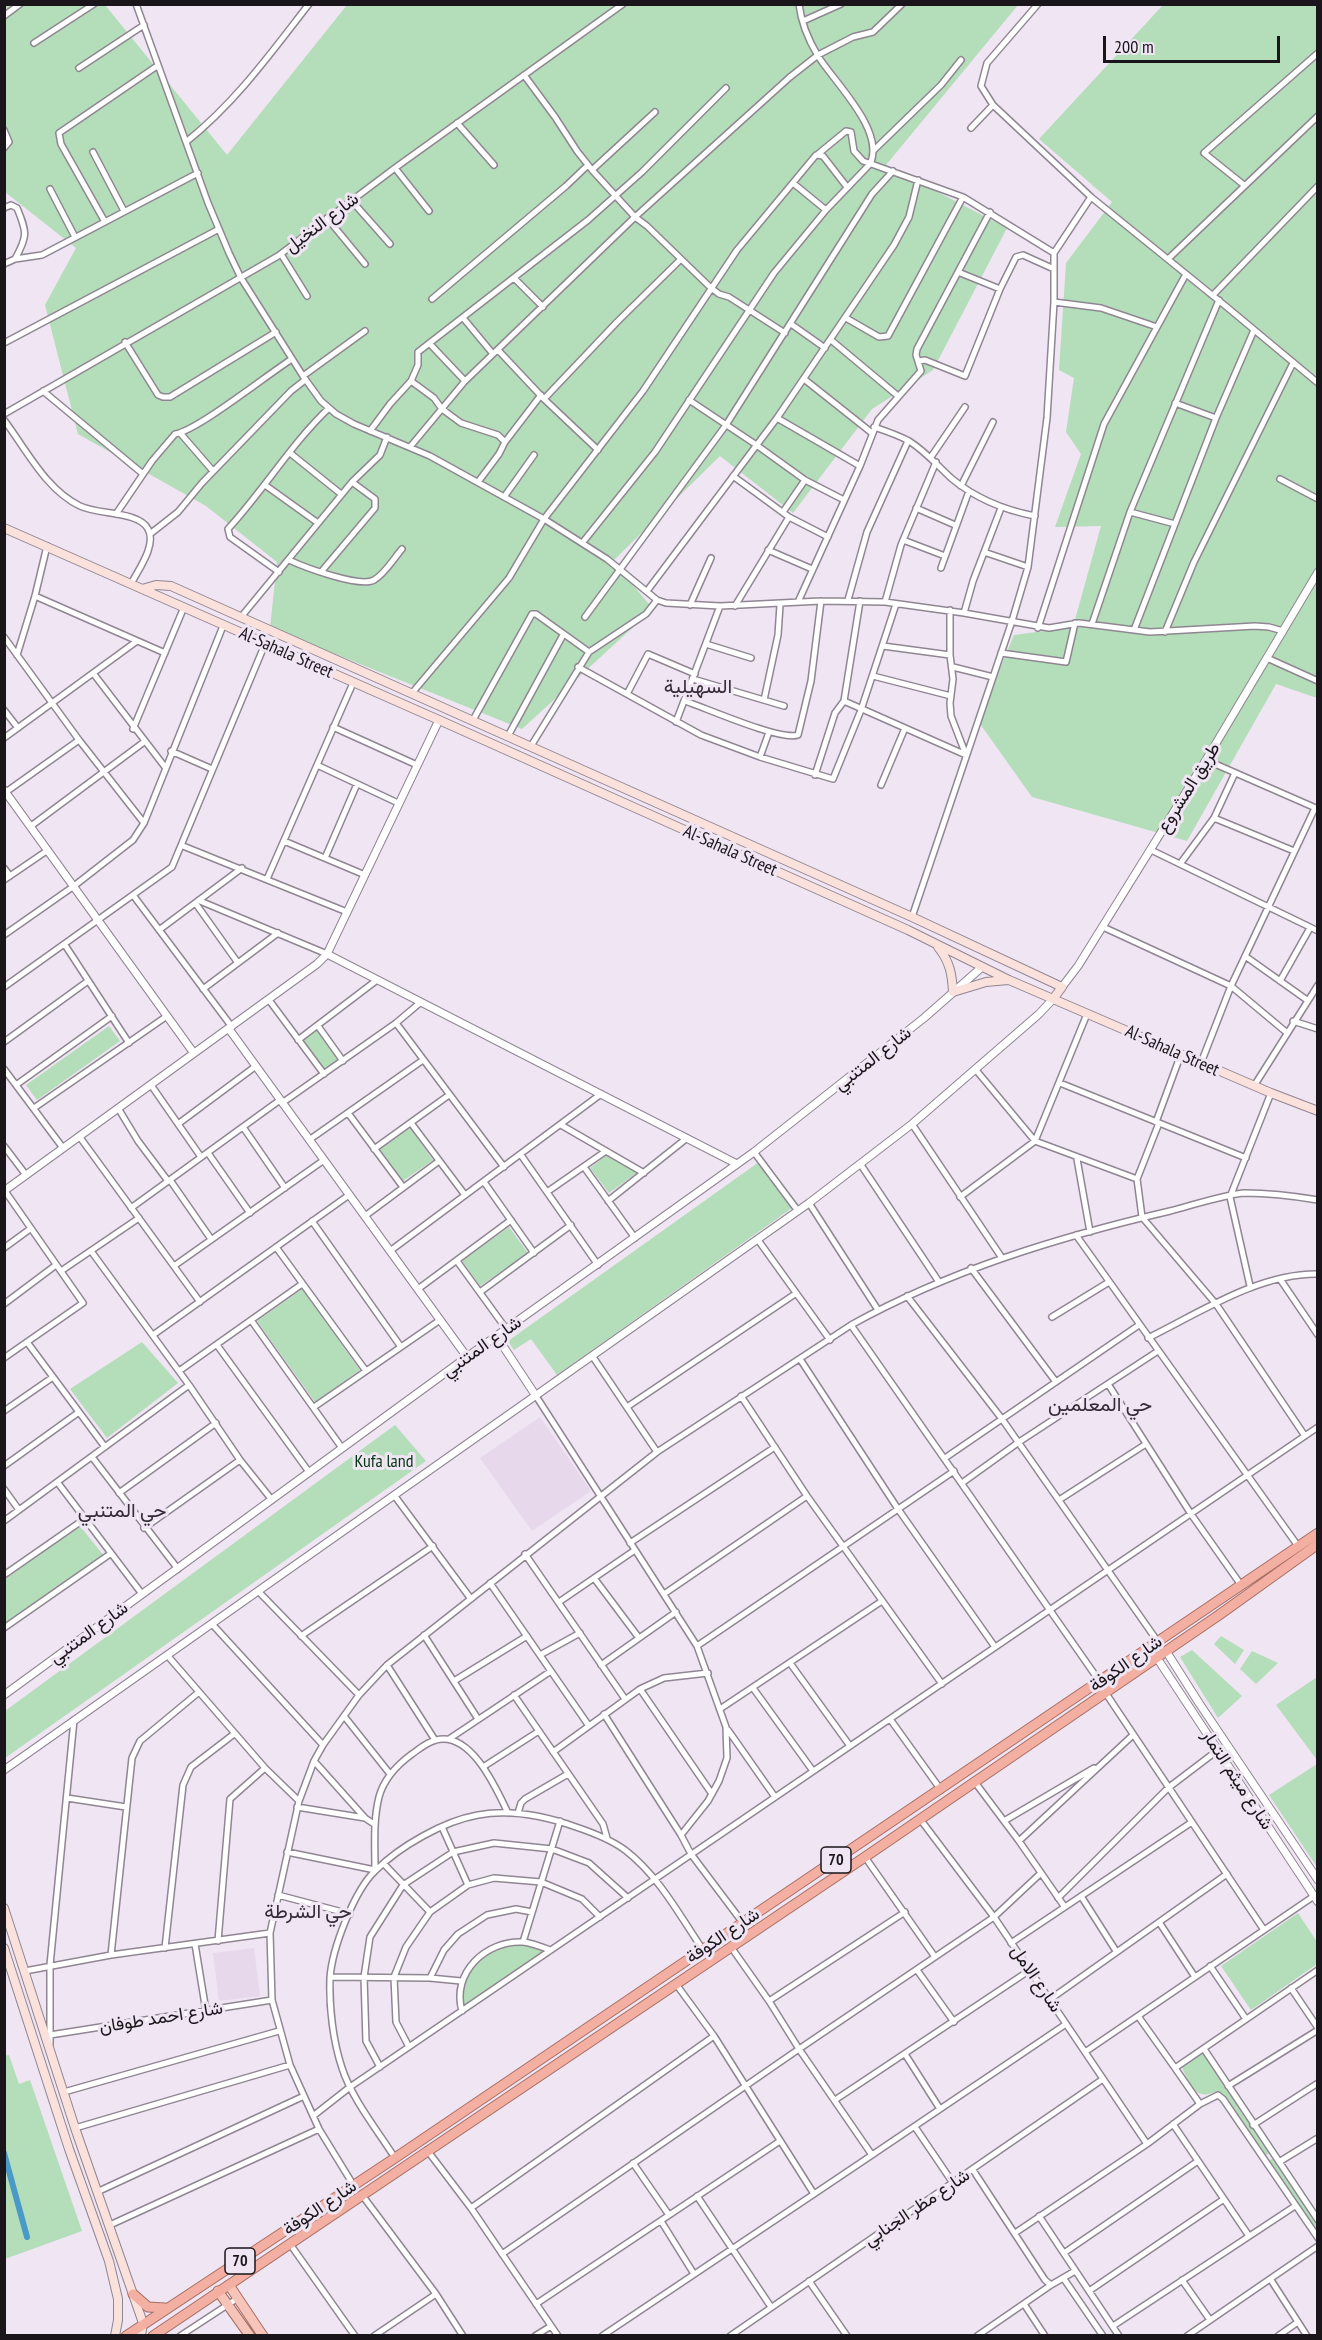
<!DOCTYPE html>
<html>
<head>
<meta charset="utf-8">
<style>
	body { margin:0 }
	#map { position:relative; width:1322px; height:2340px; overflow:hidden; background:#efe5f3; font-family:"PT Sans Narrow",sans-serif }
	canvas { display:block }
	.frame { position:absolute; inset:0; border:6px solid #19151a; pointer-events:none }
	.scale { position:absolute; left:1103px; top:36px; width:177px; height:27px; box-sizing:border-box; border:3px solid #19151a; border-top:0; padding-left:8px; font-size:18px; line-height:21px; white-space:nowrap; color:#19151a; -webkit-text-stroke:4px #efe5f3; paint-order:stroke }
</style>
</head>
<body>
<div id="map">
<canvas width="1322" height="2340"></canvas>
<div class="frame"></div>
<div class="scale">200 m</div>
</div>
<script>
const context = document.querySelector('canvas').getContext('2d');
context.lineJoin = 'round';
function fillPath(path, color) {
  context.fillStyle = color;
  context.fill(path, 'evenodd');
}
function strokePath(path, color, width, dash) {
  context.strokeStyle = color;
  context.lineWidth = width;
  context.lineCap = dash ? 'butt' : 'round';
  context.setLineDash(dash || []);
  context.stroke(path);
}
function write(font, color, halo, rows, align = 'center') {
  context.font = font + ' "PT Sans Narrow",Vazirmatn,sans-serif';
  context.lineWidth = 6;
  context.setLineDash([]);
  context.textBaseline = 'middle';
  context.strokeStyle = halo;
  context.fillStyle = color;
  for (const [text, x, y, turn = 0] of rows) {
    context.save();
    context.translate(x, y);
    context.rotate((+turn || 0) * Math.PI / 180);
    context.textAlign = isNaN(turn) ? turn : align;
    if (halo) context.strokeText(text, 0, 0);
    context.fillText(text, 0, 0);
    context.restore();
  }
}
fillPath(new Path2D(`
	M540 1417 591 1491 532 1531 480 1458Z
	M254 1948 260 1996 219 2001 213 1953Z`), '#e7d8ec');
fillPath(new Path2D(`
	M4 5H105L227 155 347 5H1018L886 165 1007 228 933 370 872 409 793 513 720 456 613 561 653 609 522 729 270 628 277 562 206 506 78 434 45 305 76 248 5 192Z
	M1163 5H1317V698L1276 684 1187 841 1032 797 978 721 1014 635 1073 627 1101 526 1055 527 1081 454 1066 432 1074 378 1059 370 1066 263 1112 202 1039 139Z
	M109 1026 120 1041 37 1100 26 1085Z
	M318 1030 339 1060 323 1070 302 1040Z
	M410 1128 433 1160 403 1181 380 1149Z
	M607 1155 638 1172 609 1193 590 1168Z
	M759 1162 792 1208 557 1375 531 1339 514 1350 508 1341Z
	M509 1227 528 1253 480 1286 462 1261Z
	M302 1289 360 1370 315 1402 257 1321Z
	M142 1342 178 1383 107 1438 70 1389Z
	M395 1425 426 1461 5 1758V1711Z
	M80 1526 104 1556 5 1625 4 1580Z
	M1221 1636 1244 1650 1235 1664 1214 1644Z
	M1192 1650 1242 1696 1218 1718 1180 1657Z
	M1252 1651 1278 1663 1256 1684 1240 1669Z
	M1317 1677V1760L1276 1705Z
	M1317 1764V1867L1269 1795Z
	M1298 1913 1317 1942V1964L1251 2010 1221 1966Z
	M524 1945 547 1952 464 2008C459 1983 473 1955 500 1948 507 1946 516 1946 524 1945Z
	M1202 2054 1205 2055 1270 2153 1263 2157 1220 2093C1213 2090 1209 2096 1202 2094 1193 2093 1185 2075 1182 2067L1197 2055Z
	M9 2055 19 2084 30 2080 82 2231 5 2259 4 2056Z
	M1273 2158 1317 2223V2235L1267 2162Z`), '#b4ddb9');
strokePath(new Path2D(`
	M4 2153 27 2237`), '#499ac6', 6);
const minor = new Path2D(`
	M136 4 208 203 229 253 241 278 303 376 321 401 336 414 354 424 430 456 544 519 607 559 657 600 666 603 720 606 821 601 885 602 964 613 1049 628 1079 623 1150 632 1255 626 1269 627 1283 631
	M1038 4 987 63 981 86 993 105 1091 197 1228 308 1318 383
	M4 16 20 4
	M803 21 841 4
	M34 43 94 4
	M79 68 144 25
	M524 75 555 117 577 151 592 170 635 217 647 226 711 288 719 294 729 297 785 333
	M457 123 494 165
	M971 128 993 105
	M4 130 9 142 4 148
	M186 142C235 103 271 53 309 4
	M874 150 941 85 961 60
	M93 152 124 211
	M818 154 846 131 851 132 854 151 863 161 963 197 1054 253
	M395 168 429 211
	M592 170 655 112
	M793 183 826 210
	M1244 185 1204 153 1318 53
	M50 189 75 237
	M351 200 390 244
	M4 208 11 205 17 208C27 232 28 236 15 259
	M327 218 365 264
	M105 222 61 144 59 133 157 66
	M281 254 307 296
	M1168 259 1318 116
	M4 264 15 259 42 255 198 173
	M958 272 1000 289
	M515 279 543 307
	M1213 295 1318 186
	M432 299 566 186 588 165
	M1054 302 1101 308 1157 327
	M846 318 879 337 888 336 963 197
	M464 319 493 354
	M791 324 825 348
	M831 340 898 396
	M125 342 158 395 163 397H170L276 332
	M4 343 219 229
	M430 344 465 381
	M498 350 544 399 598 450
	M919 361 925 360 965 376 1000 289 1016 257 1023 255 1054 269
	M303 376 365 331
	M804 379 872 433
	M411 381 418 365V352L588 220 642 172 726 88
	M43 391 143 474
	M544 399 617 322 680 260
	M689 400 755 444 805 480 844 500
	M1175 403 1216 418
	M4 414 278 256 395 168 623 4
	M777 418 860 466
	M4 420C26 449 46 490 80 506 98 515 139 511 148 529 157 545 138 570 131 584
	M874 427C886 431 898 435 909 441 925 451 937 465 951 478 976 499 1004 510 1035 516
	M370 431 390 404 411 381 434 398 442 409 461 423 498 435 505 442 499 454 478 482
	M181 434 213 471
	M505 442 541 395
	M410 447 465 381 635 217 790 77 818 55 853 37 873 32 902 4
	M290 453 341 494
	M931 457 965 407
	M733 476 789 517 828 537
	M1280 479 1318 499
	M265 485 318 523
	M961 486 993 422
	M504 497 534 455
	M916 508 955 525
	M783 512 805 480
	M1130 512 1175 524
	M116 514 152 461 175 434C197 431 268 374 292 359
	M150 534 178 512 202 483 291 391 305 380
	M903 540 945 556
	M583 542 655 452 774 273 826 210 870 164C886 131 834 82 818 56 809 41 801 22 799 4
	M768 550 812 569
	M984 552 1028 567
	M289 560C304 567 360 588 374 580 385 574 394 558 402 549
	M941 568 969 491
	M279 572 230 537 228 529C264 490 291 444 329 408
	M321 572 375 508V499L352 482
	M647 591 777 418 894 245 909 217 918 180
	M35 596 165 653
	M848 600 867 532 908 441
	M798 602 860 466 878 420 921 371 916 355 917 349 990 212
	M885 602 901 545 936 462
	M690 605 711 558
	M735 606 789 517
	M950 610V655L953 679 950 703 951 716 966 755
	M964 613 973 581 1001 508
	M241 617 352 482 380 455 387 437
	M585 617 726 425 872 194 893 171
	M1092 624 1130 512 1219 300
	M1038 628 1104 424 1186 274
	M1134 630 1216 418 1254 330
	M1165 632 1194 562 1293 363
	M4 637 79 740 144 823
	M706 644 751 658
	M883 646 950 655
	M1001 653 1066 662 1075 623
	M17 655 35 596 47 546
	M1267 658 1318 681
	M578 667 701 735 760 757 833 779 861 710 896 604
	M953 667 993 677
	M93 673 165 767
	M873 676 951 696
	M693 679 784 706
	M412 693 509 578 544 519 643 391 737 250 816 155 823 156 847 187
	M627 694 648 654 695 674
	M764 700 778 635 780 605
	M685 701C706 708 780 741 798 735L811 681 821 601
	M844 701 966 755
	M4 710 18 728
	M473 720 532 614H536L589 652
	M676 722 720 606
	M333 727 417 765
	M133 729 184 607
	M508 736 563 635
	M4 738 137 641
	M531 746 589 652 646 614 657 600
	M171 751 212 769
	M760 757 769 732
	M1206 760 1318 809
	M317 765 398 803
	M1235 773 1214 818 1294 851
	M815 775 835 713 844 701 860 601
	M881 785 905 728
	M6 792 79 740
	M31 826 144 742
	M284 841 365 875
	M183 846 347 912
	M1151 850 1318 931
	M325 858 357 784
	M1180 864 1214 818
	M4 868 10 876
	M267 879 353 683
	M4 880 48 850
	M133 895 232 1027
	M200 901 327 954
	M196 904 238 963
	M912 917 1012 621 1028 567 1047 418 1054 302V253L1091 197
	M1103 927 1231 986 1286 1032
	M159 930 242 868
	M4 935 74 886 133 840 144 823 223 626
	M65 945 129 1043
	M1245 956 1307 1000
	M1280 981 1310 928
	M4 987 172 867 265 644
	M203 989 278 933
	M269 1000 324 1074
	M1293 1021 1318 1029
	M396 1023 504 1167
	M318 1026 343 1061
	M298 1040 377 980
	M4 1042 88 981
	M1201 1063 1231 986 1315 808
	M4 1069 63 1148
	M976 1070 1035 1141 1137 1179
	M1060 1083 1246 1158
	M16 1085 112 1016
	M151 1085 201 1157
	M1254 1086 1318 985
	M282 1103 396 1023 421 1002
	M34 1108 167 1016
	M118 1108 138 1141 168 1181
	M348 1113 403 1187
	M1156 1122 1181 1054
	M411 1123 465 1195
	M1159 1123 1137 1179 1142 1217 1216 1304 1305 1436
	M178 1124 256 1066
	M912 1124 1002 1258
	M561 1125 644 1173
	M243 1127 285 1188
	M79 1136 200 1302
	M309 1140 423 1060
	M4 1146 26 1175
	M374 1149 449 1095
	M754 1152 798 1211
	M208 1153 250 1213
	M521 1155 598 1265
	M1077 1159 1090 1232
	M861 1165 939 1282
	M584 1167 635 1238
	M170 1180 211 1239
	M484 1182 534 1253
	M547 1192 606 1151
	M960 1197 1035 1141 1087 1014
	M608 1201 687 1138
	M809 1203 878 1310
	M131 1208 280 1100
	M365 1216 439 1161
	M312 1221 401 1347
	M1076 1235 1298 1546
	M758 1240 830 1340
	M276 1247 366 1371
	M4 1248 30 1229
	M91 1251 189 1385 240 1460 272 1500
	M390 1251 601 1094
	M457 1261 507 1330
	M174 1266 324 1160
	M971 1268 1056 1382
	M61 1271 139 1218
	M1280 1279 1318 1335
	M1250 1286 1230 1197 1271 1093
	M418 1289 511 1220
	M480 1292 571 1225
	M907 1296 1002 1419 1158 1642
	M4 1304 56 1265
	M1052 1317 1109 1282
	M251 1320 342 1448
	M851 1325 1100 1682
	M153 1335 349 1195
	M1148 1338C1199 1313 1259 1273 1318 1274
	M27 1342 105 1447
	M217 1345 309 1472
	M593 1357 657 1452
	M4 1358 83 1303 5 1191
	M800 1359 898 1509 995 1647
	M179 1371 302 1284
	M1108 1384 1191 1514 1241 1585
	M536 1396 697 1646 726 1727 727 1758 719 1781 708 1801 681 1835 691 1854 743 1923
	M741 1396 807 1496 942 1684
	M314 1407 440 1320
	M627 1407 795 1294
	M4 1411 53 1377
	M92 1457 178 1569
	M945 1458 1139 1325
	M4 1466 79 1412
	M58 1483 142 1594
	M962 1483 1019 1442 1158 1351
	M4 1489 19 1510
	M119 1493 216 1423
	M394 1495 471 1599
	M1059 1500 1146 1444
	M4 1521 189 1385
	M144 1528 240 1460
	M630 1543 775 1447
	M525 1554 625 1699
	M4 1575 83 1520
	M594 1578 639 1638
	M490 1583 589 1726
	M258 1591 359 1695
	M664 1594 807 1496
	M559 1602 635 1550
	M212 1624 323 1745
	M4 1628 110 1554
	M424 1635 478 1719
	M301 1636 433 1546
	M697 1646 954 1471
	M167 1655 265 1768 299 1801
	M540 1655 580 1633
	M790 1663 850 1746
	M387 1665 435 1740
	M601 1665 676 1612
	M454 1681 527 1636
	M753 1688 813 1771
	M640 1689 712 1794
	M1105 1692 1264 1930
	M514 1695 603 1824 607 1838
	M720 1709 882 1601
	M604 1714 681 1835
	M344 1716 390 1774
	M890 1719 941 1790
	M728 1730 775 1797
	M449 1739 551 1671
	M553 1752 640 1689 664 1678 708 1673
	M314 1761 365 1818
	M483 1767 539 1731
	M974 1781 1019 1841 1064 1906
	M67 1798 126 1807
	M297 1807 365 1818 374 1824
	M518 1813 521 1803 525 1799 568 1774
	M920 1819 994 1917 1147 2144
	M1004 1821 1094 1768
	M442 1827 468 1885
	M1019 1841 1133 1735
	M287 1852 375 1870C375 1846 373 1821 379 1797 384 1778 397 1765 412 1754 419 1749 427 1742 436 1740 471 1731 496 1788 508 1813
	M865 1857 935 1957
	M384 1864 430 1912
	M278 1895 350 1914
	M1081 1896 1116 1951
	M1058 1898 1168 1788 1218 1750
	M1159 1922 1195 1977
	M218 1941 230 1799 265 1768
	M523 1942 560 1821
	M1011 1943 1192 1822
	M195 1944 206 2011
	M731 1947 769 2001 905 1912
	M165 1948 183 1785 191 1767 234 1734
	M111 1955 132 1758 140 1741 199 1692
	M1210 1966 1246 2019
	M917 1970 954 2022
	M25 1971 111 1955 270 1933
	M330 1977 430 1978 461 1981
	M430 1978 444 1950 458 1934 487 1915 516 1909 532 1912
	M676 1984 714 2036 814 2194 872 2155
	M1291 1988 1318 2028
	M1049 2000 1227 1874
	M769 2001 799 2049 994 1917 1041 1873
	M462 2011C451 1973 486 1940 523 1942 532 1943 542 1947 550 1950
	M1138 2016 1175 2068
	M50 2035 272 2000
	M50 2044V1965L74 1720
	M409 2047 396 2022 394 1977 406 1947 430 1912 468 1885 494 1878 541 1882 582 1899 600 1917
	M1204 2049 1318 2220
	M1085 2052 1314 1896
	M905 2054 940 2109
	M380 2067 366 2041 364 1977 370 1937 403 1885 453 1852 494 1843 552 1849 589 1863 628 1898
	M1228 2086 1318 2030
	M64 2092 279 2031
	M835 2100 1030 1970
	M1200 2104 1175 2068 1318 1970
	M313 2116 350 2087 1318 1427
	M1173 2124 1249 2236
	M1253 2125 1318 2083
	M915 2127 953 2183
	M75 2128 290 2065
	M427 2150 471 2208 558 2336
	M395 2158C378 2131 352 2099 342 2068 333 2041 329 2007 330 1978 332 1949 354 1891 375 1871 400 1846 444 1821 478 1815 511 1809 545 1816 576 1827 594 1833 610 1839 625 1850 659 1876 680 1916 703 1950
	M1279 2162 1318 2138
	M633 2163 669 2215
	M973 2170 1045 2280 1051 2285
	M354 2186 319 2129 290 2065 272 2000 270 1933 299 1801 314 1761 323 1745 359 1695 387 1665 657 1452 851 1325C950 1270 1059 1237 1170 1211 1190 1206 1226 1194 1245 1193 1270 1193 1294 1196 1318 1200
	M97 2192 304 2096
	M362 2195 436 2294 463 2336
	M697 2196 771 2307
	M471 2208 714 2036
	M1039 2216 1119 2336
	M661 2221 694 2274
	M110 2225 319 2129
	M1015 2233 1147 2144 1200 2104 1218 2095 1223 2099 1318 2238
	M290 2244 355 2336
	M1064 2253 1198 2161
	M502 2254 799 2049 872 2155 1066 2024
	M1064 2279 1103 2336
	M1182 2280 1210 2320
	M1271 2280 1307 2336
	M809 2281 847 2336
	M1089 2291 1224 2199
	M536 2304 780 2141
	M1024 2304 1045 2336
	M1113 2326 1295 2206
	M180 2336 238 2298
	M374 2336 436 2294
	M535 2336 551 2326
	M602 2336 814 2194
	M730 2336 1103 2079
	M977 2336 1051 2285 1075 2271
	M1187 2336 1318 2246
	M1278 2336 1298 2322`);
const tertiary = new Path2D(`
	M4 790 193 1052
	M327 954 737 1164
	M1062 987 1078 966 1206 760 1318 572
	M229 1029 467 1357
	M4 1191 317 964 327 954 439 720
	M497 1337 536 1396
	M1166 1651 1199 1703 1318 1880
	M1157 1658 1318 1902
	M4 1695 467 1357 754 1152 924 1018 982 967
	M4 1770 809 1203 912 1124 1039 1014 1053 999`);
const secondary = new Path2D(`
	M4 528 439 720 908 930 1009 980 1271 1093 1318 1111
	M142 589 156 585 171 586 912 917 1062 987 1053 999
	M938 947C950 962 952 974 953 992L986 982 1008 980
	M4 1908 75 2128 143 2323 141 2336
	M4 1948 69 2149 109 2261 118 2299V2320L115 2336`);
const primary = new Path2D(`
	M229 2285 263 2336
	M218 2291 250 2336`);
const trunk = new Path2D(`
	M133 2294 148 2307 165 2308
	M126 2336 395 2158 1318 1533
	M153 2336 865 1857 1219 1615 1318 1544`);
strokePath(minor, '#908693', 8);
strokePath(tertiary, '#908693', 9);
strokePath(secondary, '#908693', 10);
strokePath(primary, '#a56d63', 11);
strokePath(trunk, '#a56d63', 11);
strokePath(minor, '#fff', 5);
strokePath(tertiary, '#fff', 7);
strokePath(secondary, '#fae1dc', 8);
strokePath(primary, '#f6c4b9', 9);
strokePath(trunk, '#f3b0a2', 9);
for (const [x, y, w] of [
	[836,1860,30],
	[240,2261,30]
]) {
  const box = new Path2D();
  box.roundRect(x - w / 2, y - 13, w, 26, 4.5);
  context.fillStyle = '#efe5f3';
  context.fill(box);
  strokePath(box, '#19151a', 1.5);
}
write('bold 16px', '#19151a', null, [
	["70",836,1860],
	["70",240,2261]
]);
write('18px', '#19151a', '#efe5f3', [
	["شارع النخيل",322,223,-37],
	["Al-Sahala Street",286,653,24],
	["طريق المشروع",1189,788,-58],
	["Al-Sahala Street",730,851,24],
	["Al-Sahala Street",1172,1051,24],
	["شارع المتنبي",873,1059,-38],
	["شارع المتنبي",482,1347,-35],
	["شارع المتنبي",89,1633,-36],
	["شارع الكوفة",1126,1664,-35],
	["شارع ميثم التمار",1237,1780,57],
	["شارع الكوفة",723,1936,-34],
	["شارع الامل",1036,1979,56],
	["شارع احمد طوفان",161,2018,-9],
	["شارع الكوفة",320,2208,-34],
	["شارع مظر الجنابي",917,2208,-34]
]);
write('18px', '#043512', '#efe5f3', [
	["Kufa land",384,1462]
]);
write('20px', '#332b35', '#efe5f3', [
	["السهيلية",698,687],
	["حي المعلمين",1100,1405],
	["حي المتنبي",122,1511],
	["حي الشرطة",308,1912]
]);
</script>
</body>
</html>
